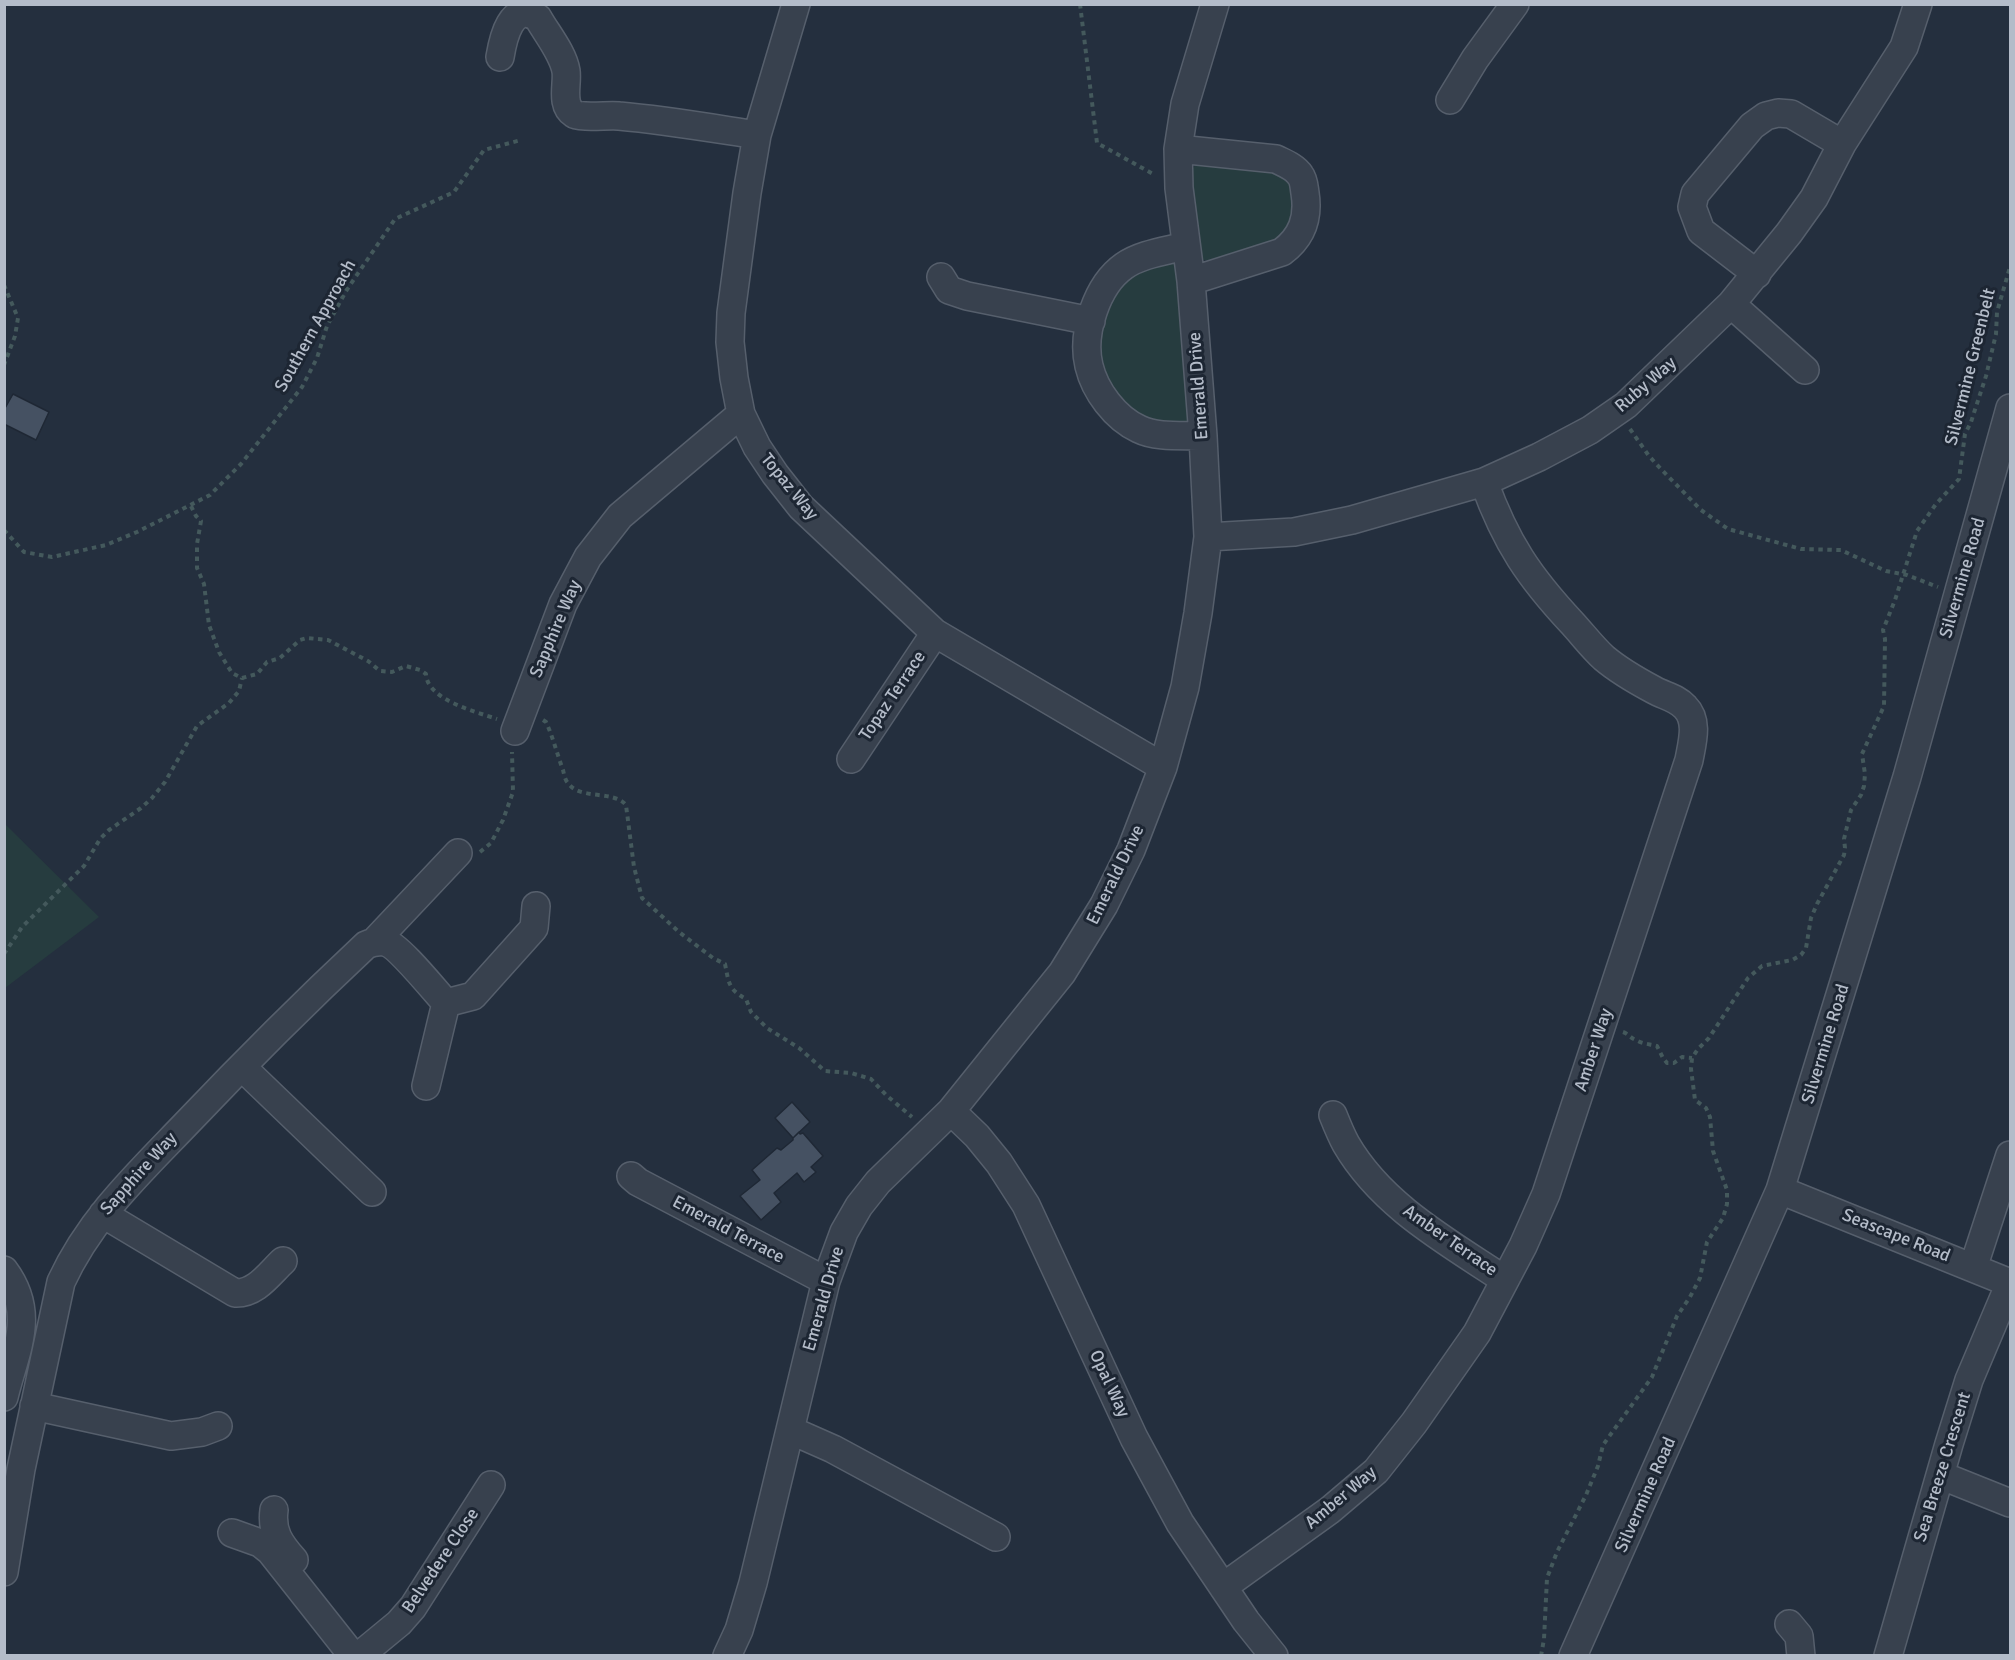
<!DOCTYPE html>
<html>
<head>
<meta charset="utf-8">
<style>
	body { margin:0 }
	#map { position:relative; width:2015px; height:1660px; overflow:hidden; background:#242f3e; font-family:Signika,sans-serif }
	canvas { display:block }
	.frame { position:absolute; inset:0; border:6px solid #b4bcc9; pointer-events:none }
</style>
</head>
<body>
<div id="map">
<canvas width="2015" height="1660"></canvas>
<div class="frame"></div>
</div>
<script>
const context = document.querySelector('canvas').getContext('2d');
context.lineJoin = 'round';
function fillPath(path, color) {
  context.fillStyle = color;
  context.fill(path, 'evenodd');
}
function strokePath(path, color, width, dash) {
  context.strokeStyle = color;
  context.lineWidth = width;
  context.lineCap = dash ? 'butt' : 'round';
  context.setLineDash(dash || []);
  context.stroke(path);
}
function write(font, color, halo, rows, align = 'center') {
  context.font = font + ' Signika,sans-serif';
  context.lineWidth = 6;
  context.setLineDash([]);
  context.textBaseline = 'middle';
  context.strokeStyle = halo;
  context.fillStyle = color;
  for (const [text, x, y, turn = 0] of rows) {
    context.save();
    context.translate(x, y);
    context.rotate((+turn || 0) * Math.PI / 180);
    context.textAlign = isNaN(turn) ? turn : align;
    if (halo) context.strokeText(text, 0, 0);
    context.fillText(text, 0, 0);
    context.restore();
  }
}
fillPath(new Path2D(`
	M1207 151 1299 176 1297 237 1220 263 1199 259 1188 174Z
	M1186 253 1198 434 1138 427 1106 387 1092 351 1105 304 1124 269Z
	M5 824 99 917 5 988Z`), '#263c3f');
const building = new Path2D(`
	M13 394 49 412 36 440 4 424V410Z
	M792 1102 810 1122 793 1138 775 1118Z
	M799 1132 800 1134 803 1133 823 1156 811 1167 816 1172 804 1182 797 1173 774 1193 781 1202 761 1220 740 1196 760 1180 752 1170 777 1148 781 1150 793 1140V1138Z`);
fillPath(building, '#455162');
strokePath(building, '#1f2835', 1.5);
const minor = new Path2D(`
	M796 4 757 135 747 193 731 313 730 342 734 378 741 414 757 447 775 474 801 507 935 633 1163 767
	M500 57C503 39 511 0 538 18 547 34 563 53 566 71 568 84 560 105 574 114 579 118 610 115 619 116 665 120 711 128 757 135
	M1450 100 1475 59 1515 4
	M1178 149 1276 159C1284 163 1295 167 1300 175 1304 180 1304 187 1305 193 1309 218 1302 237 1282 252L1191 281
	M1185 246C1166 251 1141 254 1124 266 1097 285 1081 333 1089 366 1095 391 1115 418 1139 429 1157 438 1183 435 1203 436
	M1757 274 1701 231 1692 207 1695 194 1752 126 1766 116 1778 113 1791 114 1842 144
	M941 277 949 290 967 296 1091 321
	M1731 304 1805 370
	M1208 537 1294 532 1352 520 1484 482 1539 457 1590 430 1626 405 1731 304 1789 233 1814 198 1842 144 1904 47 1918 4
	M515 731 563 604 588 557 620 516 741 414
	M851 759 935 633
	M374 942 458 853
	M242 1067 372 1192
	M426 1086 446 1003 473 996 534 928 536 906
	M951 1111 977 1136 999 1163 1026 1205 1134 1438 1180 1523 1246 1621 1274 1656
	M1333 1115C1337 1125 1341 1135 1346 1144 1382 1206 1448 1242 1505 1280
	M631 1176 638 1182 826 1281
	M1780 1190 2010 1283
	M103 1214 235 1293C256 1294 269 1274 283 1261
	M1973 1268 2010 1155
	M4 1270C37 1314 15 1351 4 1397
	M34 1406 171 1436 202 1432 218 1426
	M790 1430 833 1449 996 1537
	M1940 1475 2010 1503
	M274 1510C271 1532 280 1544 294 1560
	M232 1533 260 1543 270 1551 353 1656
	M4 1572 21 1469 61 1282C90 1219 137 1175 185 1125 243 1064 304 1003 366 945 372 942 378 941 385 942 398 945 435 991 446 1003
	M1223 1587 1330 1510 1376 1471 1414 1423 1477 1333 1523 1246 1546 1194 1689 760C1692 743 1699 721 1685 707 1677 698 1665 696 1654 690 1639 682 1617 669 1604 658 1593 648 1583 635 1573 624 1529 577 1506 543 1484 482
	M1789 1624 1799 1636 1801 1656
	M359 1656 399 1623 413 1607 491 1485
	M727 1656 739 1630 753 1583 826 1281 844 1232 859 1206 878 1182 951 1111 1062 973 1104 905 1131 850 1163 767 1185 687 1198 613 1208 537 1203 436 1191 281 1179 188 1178 149 1185 104 1215 4
	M1573 1656 1780 1190 1907 777 2010 408
	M1888 1656 1949 1444 1969 1380 2010 1283`);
strokePath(minor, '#565f6c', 30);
strokePath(new Path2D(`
	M1080 4 1097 143 1155 175
	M4 285 18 318 15 336 4 365
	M1630 429 1649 456 1660 468 1701 510 1728 529 1801 549 1841 550 1886 571 1907 575 1938 587
	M191 506 196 516 201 521 197 544V568L204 584 209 625 219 652 232 673 242 678 257 674 267 662 280 658 300 640 307 638 328 640 368 661 380 671 392 672 406 666 420 670 426 674C427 700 477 712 497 719
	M4 530 24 552 52 557 106 545 137 532 210 495 241 464 302 387 317 358 327 326 346 291 395 219 454 192 484 150 521 140
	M543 720 546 722C553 737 557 754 563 770 564 774 565 780 568 783 579 800 614 790 626 805L634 867 642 898 679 932 713 958 725 964C729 983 728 989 746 999L751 1012 767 1028 799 1048 825 1071 851 1073 871 1079 886 1095 912 1117
	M480 852 491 843 503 820 513 792 512 752
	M4 954 22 927 84 866 100 839 109 830 141 808 152 798 165 782 197 726 229 703 239 691 242 678
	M1623 1032C1629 1034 1630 1038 1636 1040 1642 1044 1650 1044 1657 1046L1663 1058 1667 1063H1674L1682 1057 1692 1058
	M1541 1656 1544 1639 1547 1578 1557 1552 1586 1495 1598 1466 1603 1445 1652 1377 1677 1316 1690 1297 1700 1278 1707 1242 1723 1218 1727 1204V1190L1713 1151 1710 1117 1706 1108 1695 1100 1691 1069 1692 1058 1698 1049 1709 1038 1748 978 1762 966 1792 960 1801 955 1806 948 1811 918 1817 904 1844 855 1845 848 1844 839 1851 810 1861 795 1864 786 1865 774 1862 754 1884 706 1885 639 1883 630 1895 600 1917 531 1936 504 1959 479 1965 434 1971 422 1986 376 1996 334 1997 312 2010 267`), '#44595c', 4, [4.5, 4.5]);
strokePath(minor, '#38414e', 27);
write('18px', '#b4bcc9', '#1d2633', [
	["Southern Approach",316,326,-61],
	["Silvermine Greenbelt",1971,367,-76],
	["Ruby Way",1646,385,-41],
	["Emerald Drive",1199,386,-94],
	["Topaz Way",789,487,51],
	["Silvermine Road",1963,578,-74],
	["Sapphire Way",556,629,-67],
	["Topaz Terrace",893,696,-56],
	["Emerald Drive",1116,875,-64],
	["Silvermine Road",1826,1044,-73],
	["Amber Way",1594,1050,-72],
	["Sapphire Way",139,1174,-48],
	["Emerald Terrace",728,1230,28],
	["Seascape Road",1896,1236,22],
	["Amber Terrace",1450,1241,35],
	["Emerald Drive",824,1299,-74],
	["Opal Way",1109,1384,65],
	["Sea Breeze Crescent",1943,1467,-73],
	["Silvermine Road",1646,1495,-66],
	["Amber Way",1341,1498,-40],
	["Belvedere Close",441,1561,-56]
]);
</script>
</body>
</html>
